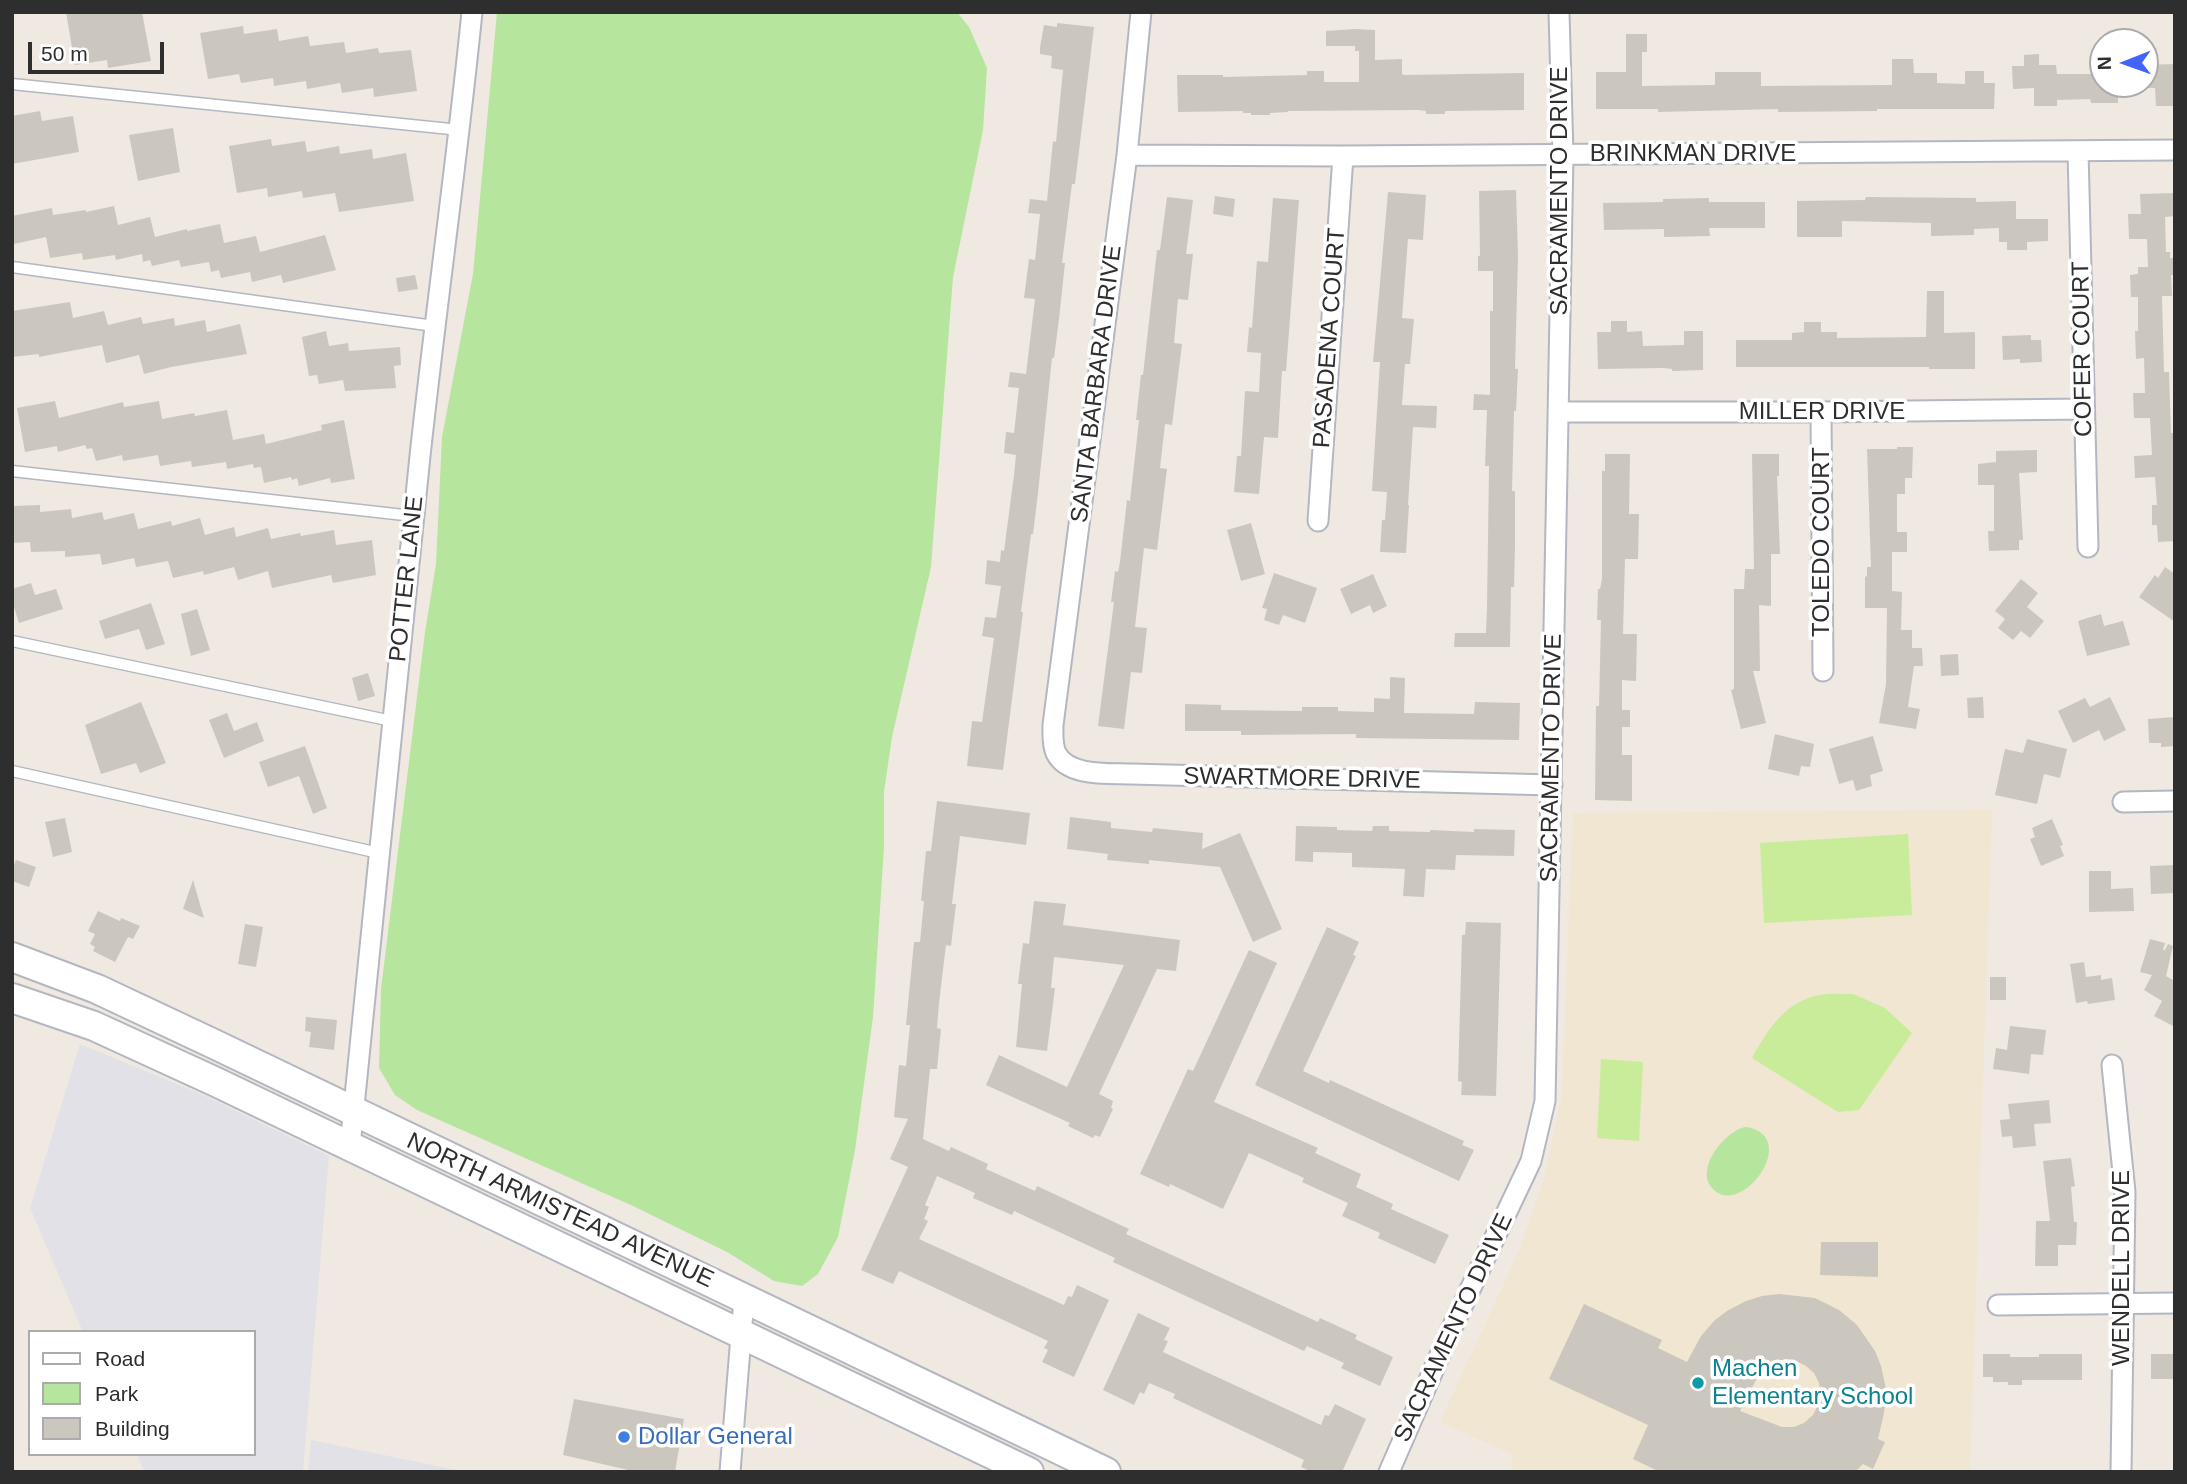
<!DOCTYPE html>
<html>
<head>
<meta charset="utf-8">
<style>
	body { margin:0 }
	#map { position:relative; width:2187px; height:1484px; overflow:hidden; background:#efe9e1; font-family:Helvetica,sans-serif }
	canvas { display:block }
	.frame { position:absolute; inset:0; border:14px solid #2e2e2e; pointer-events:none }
	.legend { position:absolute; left:28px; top:1330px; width:228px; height:126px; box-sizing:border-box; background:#fff; border:2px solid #ababab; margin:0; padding:9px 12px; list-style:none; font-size:21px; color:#2e2e2e }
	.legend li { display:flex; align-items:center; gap:14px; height:35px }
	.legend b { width:35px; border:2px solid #ababab }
	.north { position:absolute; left:2089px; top:28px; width:70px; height:70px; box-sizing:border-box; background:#fff; border:2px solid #ababab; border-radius:50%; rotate:269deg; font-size:19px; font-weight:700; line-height:28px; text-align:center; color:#2e2e2e }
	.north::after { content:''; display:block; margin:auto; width:24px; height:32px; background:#4264fb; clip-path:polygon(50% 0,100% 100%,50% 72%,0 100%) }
	.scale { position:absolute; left:28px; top:42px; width:136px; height:32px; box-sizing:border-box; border:4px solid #2e2e2e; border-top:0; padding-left:9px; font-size:21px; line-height:24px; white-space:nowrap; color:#2e2e2e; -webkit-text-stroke:5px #fff; paint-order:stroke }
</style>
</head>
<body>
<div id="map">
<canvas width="2187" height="1484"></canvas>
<div class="frame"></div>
<ul class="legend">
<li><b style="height:9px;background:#fff"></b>Road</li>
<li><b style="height:19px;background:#b6e59e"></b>Park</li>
<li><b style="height:19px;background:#cbc7bf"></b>Building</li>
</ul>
<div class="north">N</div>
<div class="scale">50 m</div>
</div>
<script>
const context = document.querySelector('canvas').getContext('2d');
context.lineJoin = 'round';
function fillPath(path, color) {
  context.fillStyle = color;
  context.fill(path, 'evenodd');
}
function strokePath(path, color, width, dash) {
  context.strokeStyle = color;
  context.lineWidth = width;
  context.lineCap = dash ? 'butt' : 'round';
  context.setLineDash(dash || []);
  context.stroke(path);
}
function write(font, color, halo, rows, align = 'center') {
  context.font = font + ' Helvetica,sans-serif';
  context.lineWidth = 7;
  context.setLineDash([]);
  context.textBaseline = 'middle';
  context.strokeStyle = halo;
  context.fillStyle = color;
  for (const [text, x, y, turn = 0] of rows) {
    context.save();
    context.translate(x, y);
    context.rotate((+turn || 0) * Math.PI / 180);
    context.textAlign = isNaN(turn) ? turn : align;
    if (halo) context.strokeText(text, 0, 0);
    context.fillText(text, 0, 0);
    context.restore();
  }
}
fillPath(new Path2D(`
	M80 1044 201 1094 329 1156 303 1472H144L137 1454H254V1332H83L30 1208Z
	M311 1440 466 1472H308Z`), '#e3e1e8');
fillPath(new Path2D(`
	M1992 810 1970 1472H1512V1454L1440 1422 1519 1251 1543 1182 1562 1095 1573 813Z`), '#f0e6d1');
fillPath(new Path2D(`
	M497 12H957L969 27 987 68 983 130 953 277 931 567 892 737 884 792V847L873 1017 855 1150 838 1237 818 1274 802 1286 774 1281 727 1252 633 1206 417 1110 395 1095 379 1068 381 989 425 632 436 564 442 437 473 274Z
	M1746 1127C1802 1136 1742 1219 1713 1189 1693 1169 1727 1129 1746 1127Z`), '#b6e59e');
fillPath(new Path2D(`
	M1908 834 1912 915 1764 923 1760 843Z
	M1853 994 1885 1008 1912 1033 1859 1110 1838 1112 1752 1058C1768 1029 1785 1002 1819 995 1830 993 1842 994 1853 994Z
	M1601 1059 1643 1062 1639 1141 1597 1138Z`), '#c9ec9a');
fillPath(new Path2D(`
	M66 12H142L151 61 108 68 107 60 75 65Z
	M1057 23 1094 27 1075 184H1072L1062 263H1065L1059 319 1054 358H1052L1038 493 1033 534H1031L1021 612H1023L1003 770 967 766 972 721 982 722 994 638 982 636 985 617 996 618 1001 586 985 584 987 560 1000 562 1001 550 1004 551 1014 475 1016 455 1004 453 1006 432 1014 433 1019 388 1008 387 1010 372 1026 374 1035 299 1024 298 1029 259 1035 260 1040 214 1028 213 1030 199 1047 201 1053 141 1056 142 1063 70 1051 68 1052 56 1040 54V47L1044 25 1057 27Z
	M243 26 244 34 277 29 279 41 308 36 310 46 344 42 346 53 378 48 379 53 411 50 417 91 374 97 373 88 342 93 340 83 307 89 306 81 274 86 273 78 241 83 239 74 208 79 200 33Z
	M1355 29 1375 30V60L1402 59V74L1404 75 1524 73V110L1445 111V114H1426V111L1418 110 1288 111V112L1270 113V115H1251V113H1243V111L1178 112 1177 75H1223V77L1307 75V71H1324V82H1359V51H1355V46H1326V31Z
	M1626 34H1647V52H1642V86L1715 85V72H1761V86L1892 85V59H1913L1914 73H1937V83L1965 84V71H1984V83H1995L1994 109H1877V111L1778 112V109L1658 112V109H1596V72H1626Z
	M2039 54V65H2056L2057 74H2103V84H2118V103H2091L2090 99 2057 100V106H2034V88L2013 89 2012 66H2024V55Z
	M2175 64V106H2156L2155 88H2145V65Z
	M40 111 42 121 73 116 79 152 12 164V116Z
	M173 128 180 172 138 181 129 135Z
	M271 139 272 146 305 141 307 152 339 146 340 154 372 149 373 159 406 153 414 201 339 212 335 193 303 198 302 191 268 197 267 188 237 193 229 146Z
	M1516 190 1518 256 1515 369H1518L1516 411H1514L1512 491H1515V546L1514 587H1511L1510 647H1454L1455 633H1486L1487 607 1489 466H1485L1487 410H1473L1474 394 1490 395V311H1493V271H1478V256H1480L1479 191Z
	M1388 192 1426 195 1423 240 1408 239 1402 318 1414 319 1410 364H1405L1402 405 1437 406 1436 428 1413 427 1408 505H1409L1406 553 1380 552 1382 520H1385L1387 492 1372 491 1380 362H1373Z
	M2175 193V216L2165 217 2166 252H2170V258H2175V275H2171L2172 296H2162L2164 372H2169L2171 433H2175V541L2158 542 2157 525H2152V505H2157L2155 477 2135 478 2134 456 2152 455 2150 418H2134L2133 393H2145L2144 358 2136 359 2135 331H2138V297H2131L2130 275 2138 274V267H2148L2147 239H2129L2128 214H2141L2140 194Z
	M1215 196 1235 199 1233 217 1213 214Z
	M1167 197 1193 200 1186 254H1193L1188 300 1178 299 1174 343 1182 344 1172 425 1165 424 1160 468 1167 469 1157 550 1144 548 1135 627 1147 628 1142 673 1131 672 1124 729 1098 726 1114 602H1111L1115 571 1118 572 1120 562 1127 500 1130 501 1139 420H1136L1141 375H1143L1157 250H1160Z
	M1866 197 1976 198V202L2016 201V219H2048V241L2027 242V250H2007V242H1999V228L1974 229V235L1931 236V223L1842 221V237H1797V201L1865 200Z
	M1273 198 1299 200 1286 371H1282L1278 438 1264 437 1259 494 1234 492 1237 456H1241L1245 391 1259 392 1261 353 1247 352 1249 327 1252 328 1257 261 1268 262Z
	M1709 198V202H1765V228H1709L1710 236 1664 237V229L1604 230 1603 203 1663 202V199Z
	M114 206 118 225 150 217 155 237 187 229V231L220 224 224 243 256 236 260 252 325 235 336 270 283 283 281 275 252 282 250 272 221 278 219 270 211 272 209 262 181 267 179 260 152 266 150 260 143 262 142 254 116 260 115 255 83 260 82 253 50 258 46 237 14 244 12 216 52 208 53 215 86 210V212Z
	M415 275 418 289 398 292 396 278Z
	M1927 291H1944V333L1975 332V369H1929V367H1736V340H1792V333L1804 332V322H1821V332H1837V338L1926 337Z
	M70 302 73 318 104 311 108 325 141 317 143 324 174 318 175 326 205 320 207 332 240 324 247 354 171 367 144 374 139 355 106 363 102 345 39 357V354L12 357V311Z
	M1611 321H1627V332L1642 331 1643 346 1684 345V331H1703V370L1672 371V369L1663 368 1598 369 1597 332H1611Z
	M326 331 329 346 348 343 349 351 400 347 401 365 394 366 396 388 345 391 343 380 319 384 317 375 309 376 302 337Z
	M2031 335V340H2041L2042 362 2020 363V359L2003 360 2002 336Z
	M55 401 59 418 123 402 124 407 159 401 162 419 194 413 195 416 227 410 233 440 264 434 266 444 322 430 321 425 344 420 355 479 331 483 330 478 299 486 297 478 292 480 291 477 264 483 261 467 254 468 253 464 227 469 226 462 192 467 191 461 160 466 158 455 123 461 122 455 96 461 92 448 87 449 85 445 58 452 57 446 25 452 17 408Z
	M1897 447H1913L1912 478H1905V494H1897V532H1907V552H1892V591L1902 592 1901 630H1912V648H1922L1923 666H1914L1908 707 1920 709 1916 729 1879 723 1886 684 1887 608H1865V577L1867 576V567H1871L1867 449H1897Z
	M2037 450V472L2019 473 2023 540H2019V550L1989 551 1988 531H1994V485H1978V464L1996 462V451Z
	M1605 454H1630L1629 514H1639L1638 559H1625L1623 634H1637L1636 681 1622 680V710H1630V727H1622V755H1632V801L1595 800 1596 706H1599L1601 620H1597L1598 589H1600L1602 579V471H1605Z
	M1752 454H1779V476H1777L1780 554H1771V606L1759 605 1760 671H1753L1766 723 1741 729 1731 690 1734 689V589H1744L1745 569H1754Z
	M40 505V512L71 509 72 518 102 512 104 520 134 513 138 529 171 521 172 526 200 518 205 535 234 527 236 537 268 528 271 539 300 533 301 536 334 530 336 545 372 540 376 575 333 583 331 575 272 588 268 571 238 580 234 567 204 575 203 571 173 578 168 561 136 567 134 558 102 565 100 554 65 557V551L31 552 30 542 12 543V506Z
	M1251 523 1265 574 1241 581 1227 530Z
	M2165 567 2175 574V622L2139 597 2155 575 2158 578Z
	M1274 573 1317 588 1305 623 1283 615 1279 625 1264 620 1267 609 1262 608Z
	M1373 574 1387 606 1373 613 1370 605 1351 614 1340 589Z
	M2021 579 2038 593 2027 607 2044 621 2030 638 2021 631 2013 640 1998 628 2005 619 1995 611Z
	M31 583 35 595 56 589 63 609 19 623 12 601V589Z
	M151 603 165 644 146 650 139 629 105 639 99 621Z
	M197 609 210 650 191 656 181 614Z
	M2101 614 2104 626 2123 621 2130 645 2087 656 2078 621Z
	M1958 654 1959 675 1941 676 1940 655Z
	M368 673 375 696 358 701 352 678Z
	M1390 677 1405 678 1404 713 1474 714 1475 702 1520 703 1519 740 1356 738V734L1241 735V731H1185V704L1221 705V710L1302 711V707H1338V711L1374 712V698L1390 699Z
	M1983 697 1984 718H1968L1967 698Z
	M2110 697 2126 730 2104 741 2099 730 2073 743 2058 711 2085 698 2090 707Z
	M141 702 166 763 140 773 136 763 101 774 85 725Z
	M227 713 234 731 257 722 264 741 224 758 209 720Z
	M2175 717V746L2161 747V743H2149L2148 719Z
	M1775 734 1814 744 1810 767 1801 766 1799 776 1768 769Z
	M1873 736 1883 771 1870 775 1872 786 1856 791 1853 780 1839 784 1829 749Z
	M2027 739 2067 749 2060 778 2044 774 2037 804 1995 795 2005 749 2023 753Z
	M305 746 327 808 313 814 299 776 268 787 259 762Z
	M937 801 1030 813 1026 845 960 836 952 904H956L951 946 946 945 939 1003 937 1028 941 1029 937 1069H930L923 1139 949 1151 951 1147 988 1164 986 1169 1035 1191 1037 1186 1129 1229 1126 1234 1318 1322 1320 1318 1357 1335 1355 1339 1393 1357 1380 1386 1341 1368 1344 1363 1307 1346 1304 1351 1246 1324 1113 1262 1115 1258 1014 1211 1012 1215 973 1198 975 1193 937 1176 925 1205 929 1207 924 1219 928 1221 919 1239 1064 1305 1068 1296 1072 1297 1077 1285 1109 1300 1074 1377 1042 1362 1048 1350 1044 1348 1048 1341 899 1271 893 1284 861 1270 908 1167 890 1159 908 1119 894 1117 899 1065 906 1066 910 1025H906L914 942H920L924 901H921L926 851H931Z
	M1070 817 1111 822V828L1152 832 1153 828 1203 833 1202 849 1240 833 1282 929 1253 942 1220 867 1149 860V864L1107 860 1108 854 1067 849Z
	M65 818 72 852 53 857 45 822Z
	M2052 819 2063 845 2060 846 2064 856 2041 866 2030 839 2035 837 2032 828Z
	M1296 826 1337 827V830L1372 831 1373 826H1389V831L1430 832V830L1474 832V829L1515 830 1514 856 1456 855 1455 870 1426 869 1424 897 1403 896 1405 869 1352 867V853L1313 852V862L1295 861Z
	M16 860 36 867 29 887 12 881V870Z
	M2175 865V893L2151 894 2150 866Z
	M2089 871H2111V889L2133 888 2134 911 2089 912Z
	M193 880 204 918 183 909Z
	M1034 901 1066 904 1063 925 1180 940 1176 971 1157 969 1099 1094 1113 1101 1111 1108 1113 1109 1100 1137 1095 1135 1093 1138 1068 1126 1070 1123 986 1085 999 1055 1067 1087 1124 965 1054 957 1051 988H1055L1047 1051 1016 1047 1022 984H1018L1023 943 1029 944Z
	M98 911 120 921 121 918 140 926 133 939 128 937 115 962 93 951 95 947 90 944 95 934 88 931Z
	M1466 922 1501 923 1496 1096 1461 1095 1462 1082 1458 1081 1462 935H1465Z
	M245 924 263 927 256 967 238 964Z
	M1327 927 1359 942 1353 955 1356 956 1303 1071 1329 1083 1330 1080 1464 1141 1462 1145 1474 1150 1459 1181 1255 1085Z
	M2150 939 2165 943 2163 950H2165L2168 944 2173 946 2166 976 2173 980 2175 978V1027L2154 1016 2162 1001 2144 990 2152 975 2140 972Z
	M1249 950 1277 963 1214 1102 1318 1148 1315 1153 1361 1174 1356 1187 1393 1204 1391 1209 1449 1235 1435 1264 1378 1238 1380 1233 1342 1216 1348 1203 1302 1182 1304 1178 1249 1153 1223 1209 1170 1184 1169 1187 1140 1174 1188 1069 1193 1071Z
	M2084 962 2086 977 2101 975V980L2112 978 2115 1000 2088 1004 2087 1001 2076 1003 2070 964Z
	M1990 977H2006V1000H1990Z
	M306 1017 337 1020 334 1050 309 1047 311 1032 305 1031Z
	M2010 1026 2046 1030 2043 1055 2031 1054 2029 1074 1993 1069 1996 1048 2007 1050Z
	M2049 1100 2051 1123 2034 1124 2036 1146 2013 1148 2012 1136 2002 1137 2000 1120 2010 1119 2008 1104Z
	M2071 1158 2075 1186 2071 1187 2074 1222H2077L2076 1245H2058V1266H2035L2036 1221H2050L2043 1161Z
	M1821 1242H1878V1277L1820 1275Z
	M1779 1294 1815 1298 1839 1310 1857 1325 1875 1351 1881 1366 1886 1389 1884 1413 1878 1439 1885 1442 1873 1469 1863 1464 1855 1472H1660L1633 1459 1648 1425 1549 1379 1584 1304 1662 1340 1658 1348 1687 1362 1701 1336 1715 1320 1727 1311 1746 1301 1762 1296ZM1785 1359 1796 1361 1806 1366 1814 1373 1819 1383 1821 1394 1818 1405 1813 1415 1804 1423 1794 1427H1782L1740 1411 1758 1376 1765 1367 1775 1362Z
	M1138 1313 1170 1328 1164 1340 1168 1341 1163 1352 1321 1425 1325 1415 1329 1416 1335 1404 1366 1419 1342 1472H1312L1301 1467 1304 1460 1173 1398 1175 1394 1149 1383 1144 1394 1140 1392 1134 1405 1103 1390Z
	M1983 1354H2010V1357H2039V1354H2082V1380H2022V1385H2008V1382H1993V1377H1983Z
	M2151 1354H2175V1379H2151Z
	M574 1399 684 1419 675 1472H637L563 1455Z`), '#cbc7bf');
const service = new Path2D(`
	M12 84 460 130
	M12 267 434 326
	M12 471 413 516
	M12 641 392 721
	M12 771 379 853`);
const minor = new Path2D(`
	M1141 12 1127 155 1053 725C1053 734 1052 744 1056 753 1068 777 1109 773 1131 774L1552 785
	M2078 151 2088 547
	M1127 155 1343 156 2175 150
	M1559 412H1821L2084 409
	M1821 412 1823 671
	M1318 521 1343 156
	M2123 802 2175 801
	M2112 1065 2125 1192 2121 1472
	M350 1146C374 916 395 686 420 456 436 308 457 161 472 12
	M1998 1305 2175 1303
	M730 1472 744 1299
	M1389 1472 1449 1334 1531 1161 1545 1101 1563 155 1559 12`);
const secondary = new Path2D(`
	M12 957 97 989 214 1044 1106 1472
	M12 998 94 1026 216 1082 1029 1472`);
strokePath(service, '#b4b7c1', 13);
strokePath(minor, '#b4b7c1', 23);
strokePath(secondary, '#b4b7c1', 32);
strokePath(service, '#fff', 10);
strokePath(minor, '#fff', 19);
strokePath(secondary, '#fff', 28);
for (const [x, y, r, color] of [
	[1698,1383,7,"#0f9aa8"],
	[624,1437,7,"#3f7fe0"]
]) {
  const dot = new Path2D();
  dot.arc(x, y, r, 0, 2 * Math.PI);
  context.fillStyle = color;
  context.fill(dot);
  strokePath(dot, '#fff', 2.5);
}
write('24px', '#2e2e2e', '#fff', [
	["BRINKMAN DRIVE",1693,154],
	["SACRAMENTO DRIVE",1560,191,-90],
	["PASADENA COURT",1330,338,-86],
	["COFER COURT",2083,349,-91],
	["SANTA BARBARA DRIVE",1097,384,-83],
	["MILLER DRIVE",1822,412],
	["TOLEDO COURT",1822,542,-90],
	["POTTER LANE",407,579,-84],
	["SACRAMENTO DRIVE",1552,758,-89],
	["SWARTMORE DRIVE",1302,779,1],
	["NORTH ARMISTEAD AVENUE",560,1211,25],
	["WENDELL DRIVE",2122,1268,-90],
	["SACRAMENTO DRIVE",1454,1328,-65]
]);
write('24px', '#0d838f', '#fff', [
	["Machen",1712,1369],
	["Elementary School",1712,1397]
], 'left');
write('24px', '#366cbe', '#fff', [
	["Dollar General",638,1437]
], 'left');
</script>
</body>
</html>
